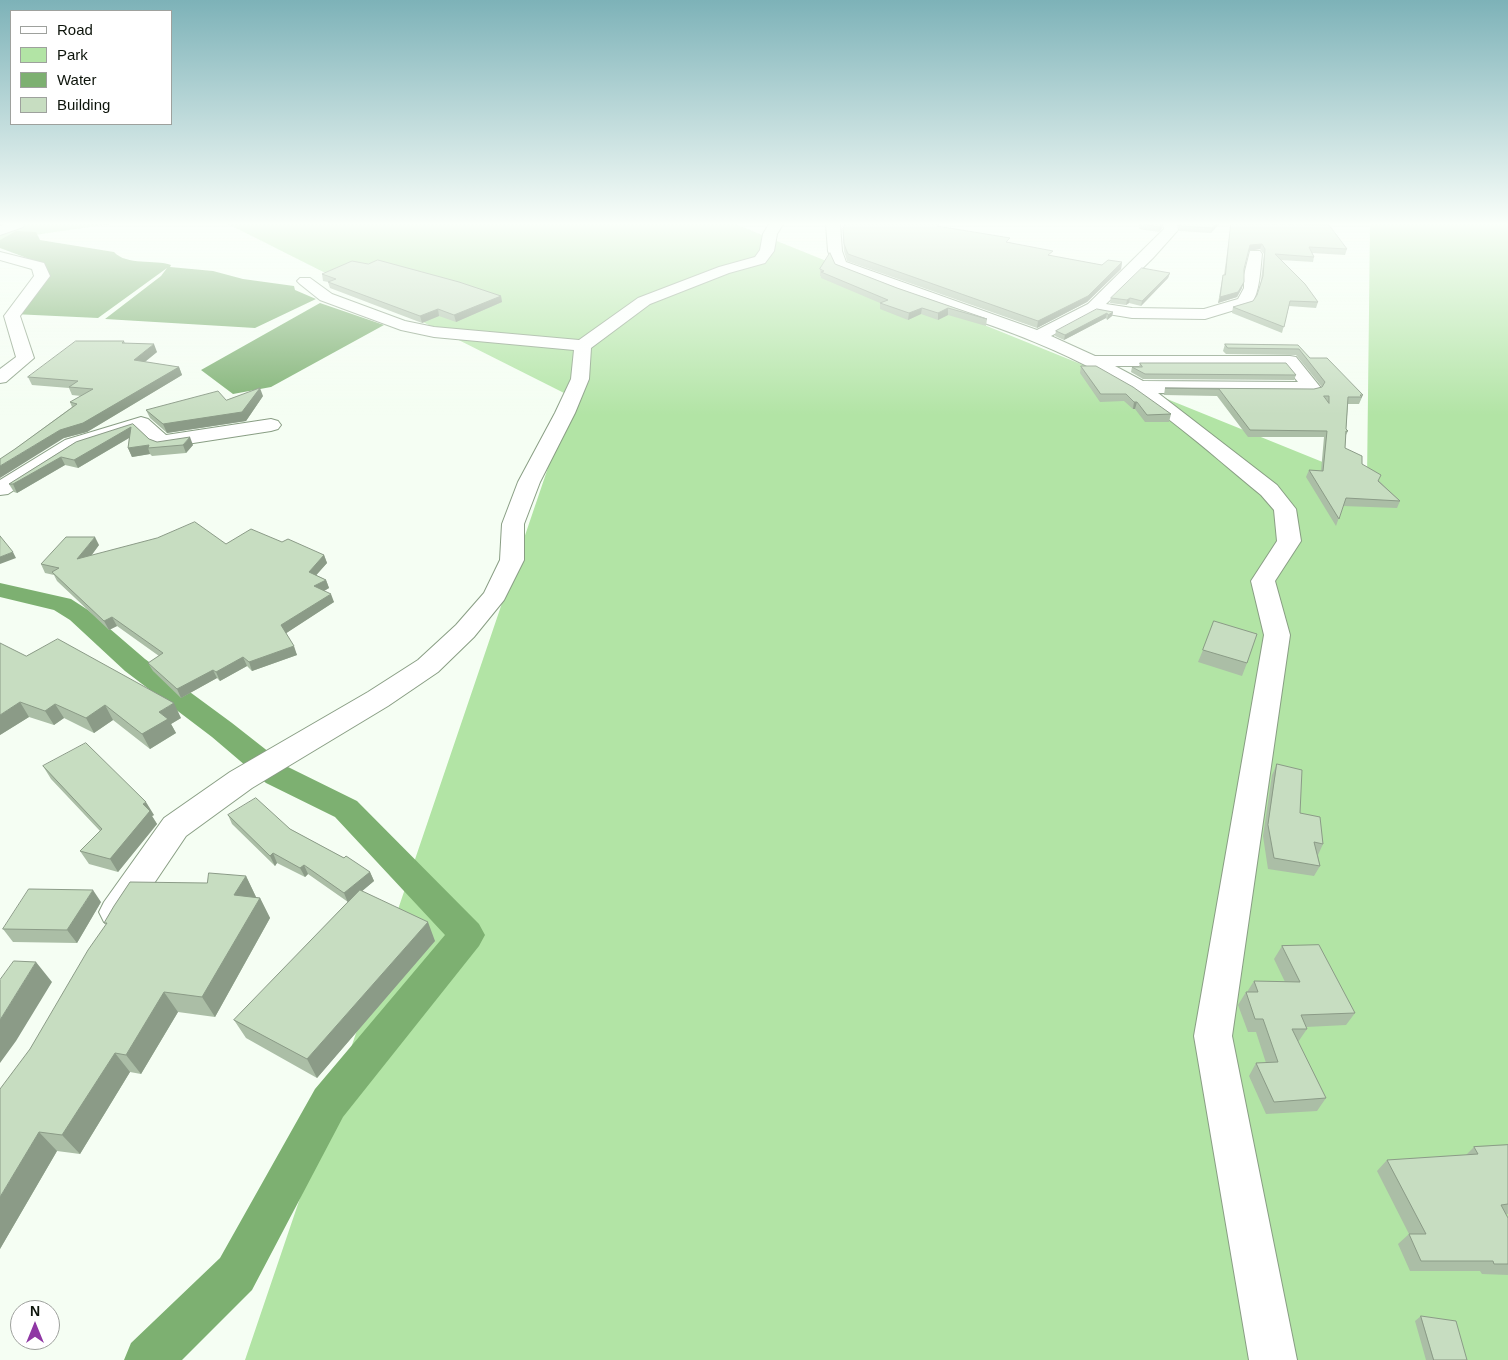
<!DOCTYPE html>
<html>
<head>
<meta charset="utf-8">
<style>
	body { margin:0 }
	#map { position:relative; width:1508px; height:1360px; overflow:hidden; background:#f5fef3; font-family:Helvetica,sans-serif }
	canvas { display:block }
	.legend { position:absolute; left:10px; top:10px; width:162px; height:115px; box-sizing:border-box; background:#fff; border:1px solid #9ea19d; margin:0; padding:6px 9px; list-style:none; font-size:15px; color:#0d140b }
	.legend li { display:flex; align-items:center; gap:10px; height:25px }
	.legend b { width:25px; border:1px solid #9ea19d }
	.north { position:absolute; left:10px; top:1300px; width:50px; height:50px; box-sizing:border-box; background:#fff; border:1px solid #9ea19d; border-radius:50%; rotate:0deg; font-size:14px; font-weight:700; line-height:20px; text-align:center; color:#0d140b }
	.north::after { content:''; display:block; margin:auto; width:18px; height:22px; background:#8f37a4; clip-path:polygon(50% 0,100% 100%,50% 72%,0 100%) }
</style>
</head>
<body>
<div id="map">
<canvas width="1508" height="1360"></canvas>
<ul class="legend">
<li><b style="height:6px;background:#fff"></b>Road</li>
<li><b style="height:14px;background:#b2e4a5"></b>Park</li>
<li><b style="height:14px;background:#7db071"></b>Water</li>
<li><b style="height:14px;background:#c7ddc1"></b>Building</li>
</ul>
<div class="north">N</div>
</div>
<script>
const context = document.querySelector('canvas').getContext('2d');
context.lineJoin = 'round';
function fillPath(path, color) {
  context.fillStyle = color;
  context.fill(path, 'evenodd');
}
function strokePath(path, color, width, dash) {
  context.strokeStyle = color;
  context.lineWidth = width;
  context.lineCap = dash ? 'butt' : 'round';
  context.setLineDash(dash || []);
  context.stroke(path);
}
fillPath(new Path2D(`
	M0 224H110L0 240Z
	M228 224H735L1367 480 1370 224H1508V1360H245L572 397Z`), '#b2e4a5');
fillPath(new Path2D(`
	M16 231 36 232 40 240 114 252C127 266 155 259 171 265L170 267 213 271 243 279 294 286 295 290 316 299 255 328 105 319 161 276 167 268 98 318 13 314 43 264 0 248V240Z
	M320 303 384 325 271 387 233 394 201 370Z`), '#7db071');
fillPath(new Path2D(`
	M0 583 71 599 88 610 145 659 232 723 288 767 357 801 479 924 485 935 479 946 343 1117 252 1290 182 1360H124L131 1343 220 1258 315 1089 445 935 335 817 266 783 212 737 125 671 70 620 54 610 0 597Z`), '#7db071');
const minor = new Path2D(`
	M5 224H24L23 227 0 235V226Z
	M769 224H783L777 234 774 251 765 263 729 273 650 304 591 348 589 379 575 413 540 482 524 524V560L504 600 474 637 438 672 388 706 252 788 186 836 128 922 116 926 104 922 99 912 104 902 164 818 230 772 368 692 418 660 456 625 484 593 500 560 502 524 518 482 555 413 571 379 574 350 434 337 401 330 320 300 300 284 297 281 300 278H310L332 294 405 321 434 327 579 340 638 298 719 267 755 257 760 250 763 234Z
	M826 224H840L842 251 846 262 1037 330 1088 304 1164 229 1163 224H1177L1178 230 1153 258 1106 304 1132 308 1204 309 1238 299 1244 288V275L1250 251H1260L1262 254C1260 272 1260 291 1251 305L1205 319 1132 318 1096 312 1051 336 1095 356H1290L1296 357 1321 388 1319 392 1312 394 1158 393 1277 485 1296 509 1301 541 1275 581 1290 635 1232 1036 1297 1360H1249L1194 1036 1264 635 1251 581 1277 541 1274 510 1261 495C1205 449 1150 398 1085 365 1005 324 917 304 835 268L828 251ZM1115 366H1285L1298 382 1143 381Z
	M0 252 44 263 50 276 20 316 34 358 6 382 0 383V369L16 357 4 316 34 276 32 269 0 260Z
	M141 417 148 419 166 435 271 419 278 421 281 425 278 429 271 431 161 448 154 446 137 430 79 448 8 494 0 495V480L65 440Z`);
strokePath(minor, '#899e84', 2);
fillPath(minor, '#fff');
fillPath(new Path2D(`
	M1140 224H1163L1162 228 1159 232 1139 229Z
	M1178 224H1219L1211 233 1179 231Z
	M1231 224H1306L1347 249 1345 255 1312 253 1314 257 1313 262 1280 260 1318 302 1316 308 1289 306 1282 333 1232 313 1233 307 1253 301 1257 296 1261 281 1264 254 1260 249 1248 251 1244 269 1242 288 1237 297 1218 303 1222 280 1223 275H1224Z
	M943 227 1009 242 1052 256 1102 265 1122 262 1121 269 1087 302 1037 328 847 261 844 251 843 229Z
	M835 264 897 288 987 319 986 326 948 315 938 320 921 314 908 320 880 309V303L821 278V276H820V269Z
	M1170 273 1168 278 1141 306 1129 303 1126 305 1110 303 1111 298Z
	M322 274 501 296 502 302 456 322 439 316 422 323 330 288 328 282 323 281Z
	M1113 312 1112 316 1107 320 1106 318 1064 340 1055 336 1056 331Z
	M124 341 125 343 157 352 145 362 179 367 182 375 87 432 64 438 15 449 72 407 70 402 81 396 72 395 69 388 32 385 28 377Z
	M1225 344 1298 345 1310 358 1363 395 1359 404H1348L1346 429 1348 431 1346 435 1345 448 1400 501 1397 508 1343 506 1336 526 1306 477 1309 470 1321 471 1324 437H1248L1217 396 1164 395 1165 388 1314 389 1322 387 1296 355 1226 354 1223 351Z
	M1140 363 1296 375 1294 380 1143 379 1131 372 1132 367H1139Z
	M1081 366 1171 414 1169 422H1145L1135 409H1133L1124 401 1100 402 1080 373Z
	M263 396 246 421 167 433 150 418 146 410Z
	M133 424 149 439 157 442 193 445 186 453 152 456 150 454 132 457 128 448 129 438 78 468 65 465 17 493 14 492 9 484 76 442Z
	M282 542 324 555 327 563 316 575 326 580 329 588 324 591 334 602 286 633 297 655 252 671 247 666 220 681 217 678 181 698 153 671 148 663 159 656 117 626 109 630 57 581 54 575 45 573 41 564 99 545 91 556 226 544Z
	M1203 650 1247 663 1242 676 1198 662Z
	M26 656 181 718 171 724 176 733 150 749 113 720 94 733 64 718 54 725 29 717 0 735Z
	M1277 764 1300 813 1323 844 1318 855 1320 866 1314 876 1268 869 1263 836 1272 775Z
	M43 766 154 815 152 816 157 824 118 872 89 864 80 851 100 831 51 779Z
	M228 815 290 829 370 872 374 881 362 891 435 941 317 1078 246 1038 234 1020 348 902 308 874 305 877 277 863 275 866 232 824Z
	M246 876 256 897 260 898 270 918 215 1017 178 1012 141 1074 130 1072 80 1154 57 1151 0 1249 30 1049 106 925 104 923 207 883Z
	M101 902 77 943 13 942 3 929Z
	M1282 946 1355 1013 1346 1025 1306 1027 1307 1029 1298 1042 1326 1098 1317 1111 1266 1114 1249 1076 1256 1063H1266L1256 1032H1248L1238 1005 1246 992H1247L1254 981 1285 982 1274 959Z
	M1508 1145V1214H1506L1508 1218V1275L1482 1274 1480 1271H1410L1398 1244 1409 1234 1377 1171 1387 1160 1466 1155 1474 1147Z
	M1421 1316 1467 1360H1426L1415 1321Z`), '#abbea6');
fillPath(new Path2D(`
	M1162 224H1163L1162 228 1159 232 1160 227Z
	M1216 224H1219L1211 233 1212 228Z
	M1262 244 1260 249 1248 251 1250 245Z
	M1122 262 1121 269 1087 302 1037 328 1038 321Z
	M1170 273 1168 278 1141 306 1142 301Z
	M1244 282 1242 288 1237 297 1218 303 1220 297Z
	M501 296 502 302 456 322 454 315Z
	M1130 298 1129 303 1126 305 1127 300Z
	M922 308 921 314 908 320 909 313Z
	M948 308V315L938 320V313Z
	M438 309 439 316 422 323 420 316Z
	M1113 312 1112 316 1107 320 1108 315Z
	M1107 313 1106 318 1064 340 1065 335Z
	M154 344 157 352 137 368 134 360Z
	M179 367 182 375 87 432 64 438 0 478V466L60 430Z
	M260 388 263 396 246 421 167 433 163 424Z
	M1134 402H1137L1135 409H1133Z
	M131 427 134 435 78 468 74 460Z
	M190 437 193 445 186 453 183 445Z
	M149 445 148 448 150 454 132 457 128 448Z
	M61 457 65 465 17 493 13 484Z
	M95 537 99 545 82 568 77 559Z
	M13 552 16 558 0 564V557Z
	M324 555 327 563 312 580 309 572Z
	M326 580 329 588 317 595 314 586Z
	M331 594 334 602 285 634 281 625Z
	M112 617 117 626 109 630 104 621Z
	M294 646 297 655 252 671 249 662Z
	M243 657 247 666 220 681 216 672Z
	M213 670 217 678 181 698 177 689Z
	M20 702 29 717 0 735V715Z
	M174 703 181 718 171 724 176 733 150 749 142 734 159 712Z
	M55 704 64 718 54 725 45 711Z
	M105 705 113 720 94 733 86 718Z
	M146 802 154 815 152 816 157 824 118 872 110 859 143 804Z
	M273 853 277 863 275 866 270 856Z
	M304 865 308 874 305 877 300 868Z
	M370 872 374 881 348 903 344 893Z
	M246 876 256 897 245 915 234 895Z
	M93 890 101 902 77 943 67 930Z
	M260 898 270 918 215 1017 202 997Z
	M428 922 435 941 317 1078 307 1059Z
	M36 962 52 982 16 1041 0 1063V1020Z
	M164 992 178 1012 141 1074 126 1055Z
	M115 1053 130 1072 80 1154 62 1135Z
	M39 1132 57 1151 0 1249V1197Z`), '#8b9b87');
const building = new Path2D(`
	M846 224H939L937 226 1010 238 1006 242 1053 251 1048 255 1102 265 1108 260 1122 262 1088 296 1038 321 848 254 844 244 843 229Z
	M1145 224H1162L1160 227Z
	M1180 224H1216L1212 228 1181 226Z
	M1231 224 1329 225 1347 249 1309 247 1314 257 1275 254 1305 284 1318 302 1290 301 1284 327 1233 307 1253 301 1257 295 1263 276 1265 249 1262 244 1250 245 1244 269V282L1238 292 1220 297 1223 275H1225Z
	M830 253 835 264 897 288 987 319 948 308 938 313 922 308 909 313 880 303 888 300 821 272 824 271 820 269Z
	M378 260 459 282 501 296 454 315 438 309 420 316 328 282 336 279 322 274 352 261 368 264Z
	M1142 268 1170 273 1142 301 1130 298 1127 300 1111 298Z
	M1097 309 1113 312 1108 315 1107 313 1065 335 1056 331Z
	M76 341H124L122 343 154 344 134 360 179 367 83 423 60 430 0 466V459L15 449 77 404 70 402 93 389 69 387 78 381 28 377Z
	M1225 344 1298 345 1310 358H1327L1363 395H1360L1362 397H1348L1346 429 1348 431H1346L1345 448 1362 456V464L1381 475 1378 481 1400 501 1346 498 1339 519 1309 470 1323 471 1327 431 1250 430 1219 389 1165 388 1314 389 1322 387 1325 382 1299 349 1228 348ZM1324 396H1329V403Z
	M1140 363H1286L1296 375 1145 374 1132 367H1142Z
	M1081 366H1096L1133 387 1171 414 1147 415 1137 402H1134L1126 394H1101Z
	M260 388 242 412 163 424 146 410 218 391 226 400Z
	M133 424 149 439 157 442 190 437 183 445 148 448 149 445 128 448 131 427 74 460 61 457 13 484H9L76 442Z
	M195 522 226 544 251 529 282 542 288 539 324 555 309 572 326 580 314 586 331 594 281 625 294 646 249 662 243 657 216 672 213 670 177 689 148 663 163 653 112 617 104 621 52 572 59 568 41 564 66 537H95L77 559 157 538Z
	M0 536 13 552 0 557Z
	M1214 621 1257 634 1247 663 1203 650Z
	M58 639 174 703 159 712 168 719 142 734 105 705 86 718 55 704 45 711 20 702 0 715V643L26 656Z
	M86 743 146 802 143 804 150 811 110 859 80 851 102 829 43 766Z
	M1277 764 1302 770 1300 813 1320 817 1323 844 1314 842 1320 866 1274 858 1268 825Z
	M256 798 290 829 344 858 346 856 370 872 344 893 304 865 300 868 273 853 270 856 228 815Z
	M209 873 246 876 234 895 260 898 202 997 164 992 126 1055 115 1053 62 1135 39 1132 0 1197V1089L30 1049 88 950 107 923H104L114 906 130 882 207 883Z
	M29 889 93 890 67 930 3 929Z
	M360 890 428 922 307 1059 234 1020Z
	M1319 945 1355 1013 1301 1015 1307 1029H1292L1326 1098 1274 1102 1256 1063 1278 1062 1263 1019H1255L1246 992H1258L1254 981 1300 982 1282 946Z
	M14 961 36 962 0 1020V980Z
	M1508 1145V1204L1501 1205 1508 1218V1264H1494L1493 1261H1421L1409 1234H1426L1387 1160 1478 1154 1474 1147Z
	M1421 1316 1456 1321 1467 1360H1434Z`);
fillPath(building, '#c7ddc1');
strokePath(building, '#8b9b87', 1);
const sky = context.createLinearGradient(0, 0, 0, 415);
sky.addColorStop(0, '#7db2b8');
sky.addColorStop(0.54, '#fafffa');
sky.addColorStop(1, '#fafffa00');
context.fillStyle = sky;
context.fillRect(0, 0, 1508, 415);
</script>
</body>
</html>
